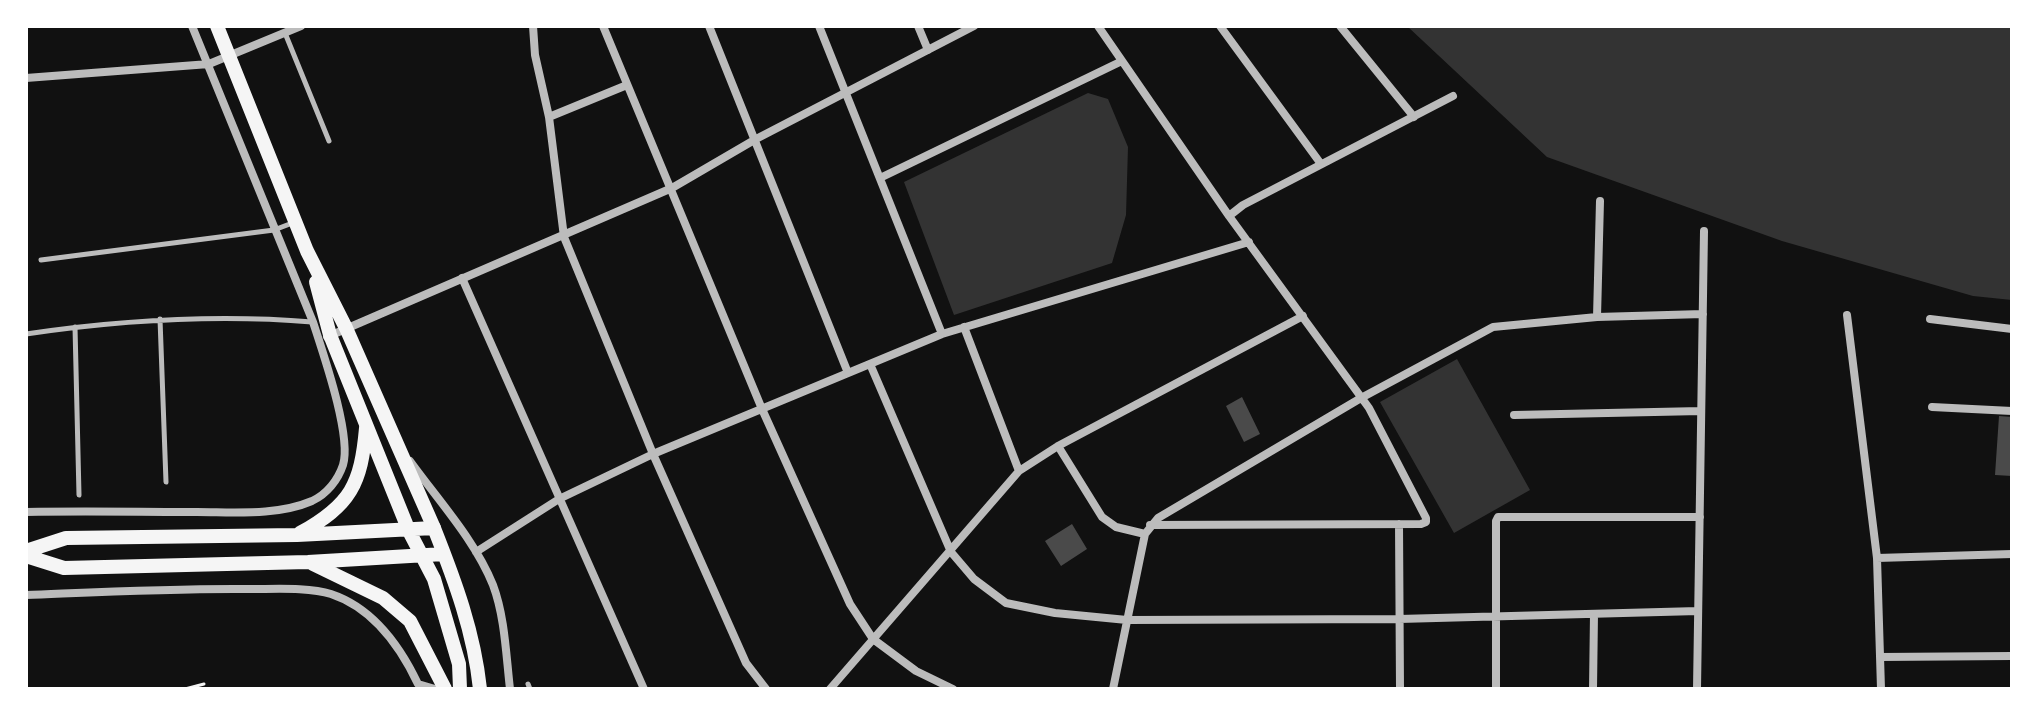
<!DOCTYPE html>
<html>
<head>
<meta charset="utf-8">
<style>
	body { margin:0 }
	#map { position:relative; width:2038px; height:715px; overflow:hidden; background:#111; font-family:"IBM Plex Sans",sans-serif }
	canvas { display:block }
	.frame { position:absolute; inset:0; border:28px solid #fff; pointer-events:none }
</style>
</head>
<body>
<div id="map">
<canvas width="2038" height="715"></canvas>
<div class="frame"></div>
</div>
<script>
const context = document.querySelector('canvas').getContext('2d');
context.lineJoin = 'round';
function fillPath(path, color) {
  context.fillStyle = color;
  context.fill(path, 'evenodd');
}
function strokePath(path, color, width, dash) {
  context.strokeStyle = color;
  context.lineWidth = width;
  context.lineCap = dash ? 'butt' : 'round';
  context.setLineDash(dash || []);
  context.stroke(path);
}
fillPath(new Path2D(`
	M1407 26H2012V300L1973 296 1782 241 1547 157Z
	M1088 93 1108 99 1128 147 1126 215 1112 263 954 315 904 182Z
	M1457 359 1530 490 1454 533 1380 402Z`), '#333');
fillPath(new Path2D(`
	M1242 397 1260 434 1244 442 1226 406Z
	M1999 416 2012 417V476L1995 475Z
	M1072 524 1087 549 1061 566 1045 541Z`), '#4a4a4a');
strokePath(new Path2D(`
	M185 689 204 684`), '#f5f5f5', 3);
strokePath(new Path2D(`
	M285 33 329 141
	M41 260 274 230 295 222
	M160 319 166 482
	M75 327 79 495
	M26 334C121 320 215 314 312 322
	M528 684 530 689`), '#bcbcbc', 5);
strokePath(new Path2D(`
	M533 26 535 55 549 117 564 237 653 454 746 663 766 689
	M603 26 762 409 850 604 873 639 916 671 953 689
	M709 26 848 373
	M819 26 942 334
	M918 26 928 50
	M1098 26 1229 216 1369 408 1426 518V522L1421 524 1150 525
	M1220 26 1321 164
	M1340 26 1414 117
	M26 78 209 64 301 26
	M549 117 627 85
	M880 178 1122 61
	M1229 216 1243 205 1453 96
	M462 278 644 689
	M1847 315 1877 558 1881 689
	M1597 317 1600 201
	M1930 319 2012 329
	M964 327 1019 471
	M327 337 672 188 756 139 974 26
	M870 364 951 552 974 579 1006 603 1055 613 1127 620 1399 619 1698 611
	M1932 407 2012 411
	M1514 415 1701 411
	M1058 446 1102 517 1116 527 1145 534
	M410 461C438 500 475 540 493 585 505 617 506 655 510 689
	M26 512C83 511 140 512 197 512 234 512 277 516 312 501 327 494 338 480 343 465 352 436 323 353 313 322L192 26
	M1399 524 1400 689
	M476 552 559 499 653 454 942 334 1249 242
	M1877 558 2012 554
	M26 595C101 592 177 588 252 589 275 589 310 587 331 594 373 608 400 646 418 684L435 689
	M1880 657 2012 656
	M830 689 1019 471 1058 446 1303 316
	M1113 689 1145 534 1158 518 1361 398 1493 327 1597 317 1703 314
	M1496 689V521L1498 517H1700
	M1593 689 1594 614
	M1697 689 1704 231`), '#bcbcbc', 8);
strokePath(new Path2D(`
	M217 26 307 251 346 328 434 528
	M316 282 330 335 409 531`), '#f5f5f5', 14);
strokePath(new Path2D(`
	M409 531 434 579 459 664 460 689
	M300 533C351 505 361 484 366 428
	M26 551 66 538 297 535 434 528C455 581 474 632 480 689
	M26 556 64 568 308 562 444 554
	M313 564 383 598 410 621 445 689`), '#f5f5f5', 14);
</script>
</body>
</html>
